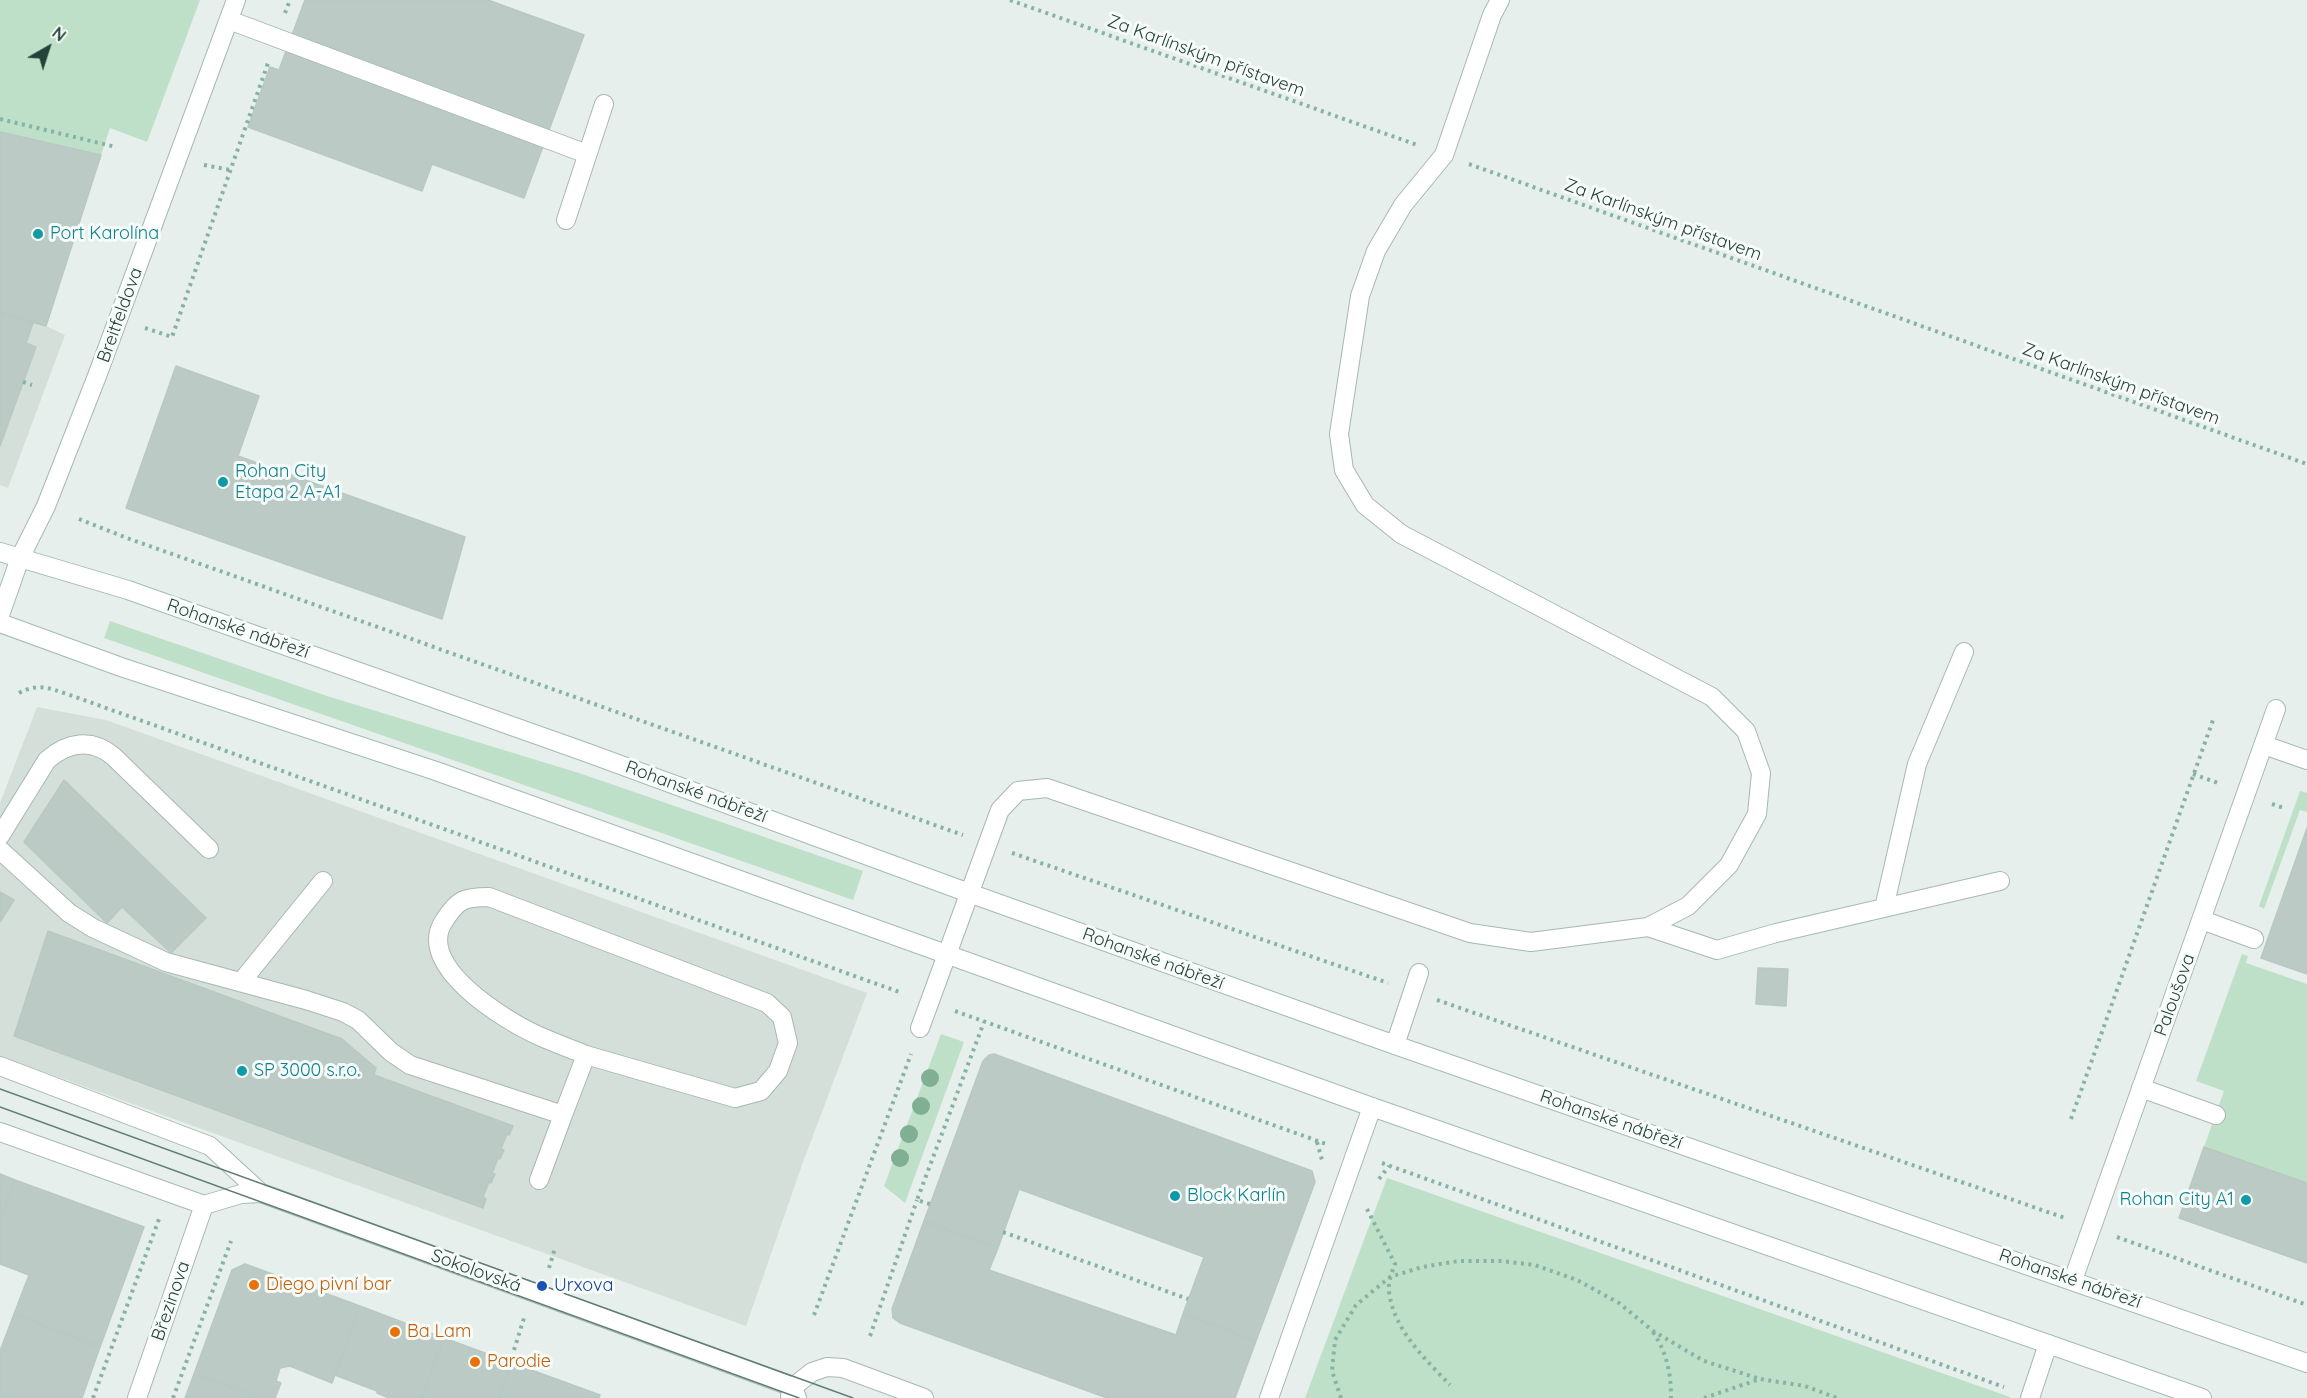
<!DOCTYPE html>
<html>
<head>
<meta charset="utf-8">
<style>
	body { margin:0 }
	#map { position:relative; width:2307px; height:1398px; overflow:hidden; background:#e6efeb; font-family:Quicksand,sans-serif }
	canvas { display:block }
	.north { position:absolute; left:18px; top:18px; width:60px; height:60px; -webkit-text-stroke:4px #f7fbf9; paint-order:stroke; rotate:39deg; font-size:16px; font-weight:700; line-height:24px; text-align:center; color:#24423a }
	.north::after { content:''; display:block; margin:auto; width:21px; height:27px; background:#24423a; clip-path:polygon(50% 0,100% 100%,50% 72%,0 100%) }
</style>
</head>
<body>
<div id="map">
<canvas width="2307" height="1398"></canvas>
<div class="north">N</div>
</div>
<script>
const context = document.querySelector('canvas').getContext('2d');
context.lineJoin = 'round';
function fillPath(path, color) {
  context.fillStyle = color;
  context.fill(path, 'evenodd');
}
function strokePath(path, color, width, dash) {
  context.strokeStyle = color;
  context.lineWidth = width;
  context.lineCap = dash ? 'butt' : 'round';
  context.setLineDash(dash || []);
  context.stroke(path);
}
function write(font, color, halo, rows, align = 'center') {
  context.font = font + ' Quicksand,sans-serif';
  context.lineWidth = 6;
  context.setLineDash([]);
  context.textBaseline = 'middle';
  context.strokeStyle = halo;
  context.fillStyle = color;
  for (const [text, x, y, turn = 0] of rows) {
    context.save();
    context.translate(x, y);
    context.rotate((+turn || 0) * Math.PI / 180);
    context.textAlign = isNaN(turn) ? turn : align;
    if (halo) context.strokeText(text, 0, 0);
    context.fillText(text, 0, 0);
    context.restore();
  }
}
fillPath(new Path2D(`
	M0 313 46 326 65 335 8 488 0 485Z
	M37 707 106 720 867 993 803 1162 746 1326 0 1056V803Z`), '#d4dfda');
fillPath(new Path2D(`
	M0 0H200L147 142 110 128 101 155 0 132Z
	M110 621 327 696 582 774 863 871 853 900 104 638Z
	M2300 791 2307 793V812L2300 810 2264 909 2259 906Z
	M2242 954 2248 956 2246 963 2307 984V1183L2204 1147 2224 1091 2196 1081Z
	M941 1034 964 1042 905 1203 884 1186Z
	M1387 1178 2010 1397V1398H1305Z`), '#bfe0c8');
const building = new Path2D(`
	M305 0H488L584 35 524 198 432 164 422 191 248 127 270 67 279 70Z
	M0 132 101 155 46 326 0 313Z
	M0 313 33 323 26 343 36 347 0 446Z
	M176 366 259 396 238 456 465 537 442 619 126 508Z
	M64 780 206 918 171 953 122 907 107 923 24 842Z
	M2307 828V974L2261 958Z
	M0 892 14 900 0 922Z
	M48 931 342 1039 376 1068 374 1075 513 1126 509 1135 507 1134 501 1149 504 1150 500 1159 498 1158 492 1174H495L491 1183 489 1182 483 1197 486 1199 483 1208 14 1036Z
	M1758 968 1788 969 1786 1006 1756 1004Z
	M994 1054 1312 1171 1315 1182 1256 1341 1183 1314 1204 1257 1019 1189 998 1248 924 1221 983 1061 989 1055Z
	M2204 1147 2307 1183V1263L2179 1218Z
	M0 1174 15 1180 0 1220Z
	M15 1180 144 1227 100 1347 14 1314 29 1275 0 1264V1220Z
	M924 1221 998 1248 989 1270 1176 1335 1183 1314 1256 1341 1235 1398H1107L900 1323 893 1318 892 1309Z
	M245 1264 360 1306 332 1383 290 1366 280 1368 276 1381 281 1383 275 1398H261L194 1374 232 1270Z
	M360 1306 444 1338 422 1398H389L377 1393V1391L335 1375Z
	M14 1314 100 1347 82 1398H0V1351Z
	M444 1338 512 1363 499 1398H422Z
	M512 1363 600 1395 599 1398H499Z
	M194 1374 261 1398H185Z`);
fillPath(building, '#bbcac4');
strokePath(building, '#b8c9c2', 1.5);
const lane = new Path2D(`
	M229 20 587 154
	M566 220 604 104
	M0 836 47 760C68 742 91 738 113 756L209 849
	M0 850 69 913 93 928 166 962 306 1000 343 1012 358 1020 391 1052 410 1065 563 1115 539 1180
	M1884 908 1917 764 1964 652
	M2202 920 2254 939
	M1648 927 1717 950 1776 933 2000 881
	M241 982 323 881
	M920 1028 1000 810 1018 791 1047 788 1470 933 1531 942 1648 927 1688 906 1729 865 1757 814 1761 773 1746 731 1712 697 1401 534 1365 505 1344 470 1339 434 1360 296 1376 251 1403 205 1444 155 1492 15 1500 0
	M1395 1045 1419 973
	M2141 1088 2216 1115
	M563 1115 586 1055C571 1049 555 1043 539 1036 506 1021 414 966 444 921 458 899 464 897 489 897L767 1003 782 1017 788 1043 778 1071 761 1091 735 1098 586 1055`);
const street = new Path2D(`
	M20 558 46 506 97 376 236 0
	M2264 745 2307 760
	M0 1066 210 1146 261 1193 793 1387 797 1398
	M0 1132 204 1205 241 1194 261 1193
	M2073 1280 2276 709
	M790 1396 793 1387 812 1372 827 1367 843 1368 924 1398
	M137 1398 204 1205
	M1269 1398 1372 1107
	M2030 1398 2048 1344`);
const secondary = new Path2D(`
	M0 552 128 590 588 753 969 893 1395 1045 2307 1363
	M0 615 20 558
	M0 623 121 667 436 771 1372 1107 2202 1398`);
strokePath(lane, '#a8b8b2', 20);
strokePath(street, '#a8b8b2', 20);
strokePath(secondary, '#a4bbb3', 20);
strokePath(new Path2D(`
	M1010 0 1417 145
	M285 13 290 0
	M0 119 116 147
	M1469 164 2307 464
	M204 165 230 170
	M145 328 172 337 268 63
	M23 382 32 385
	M79 519 127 538 963 835
	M19 693C37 683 49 688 67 694L902 993
	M2193 774 2221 784
	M2272 804 2284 808
	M1012 853 1388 983
	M1437 1000 2065 1218
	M955 1011 1329 1145
	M2071 1119 2213 720
	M1317 1142 1322 1160
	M1382 1163 2004 1387
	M1379 1179 1389 1166
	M930 1204 917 1200 984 1022
	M1367 1209 1395 1264C1392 1272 1388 1282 1389 1291 1393 1329 1425 1359 1450 1385
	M1003 1232 1188 1299
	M2117 1237 2307 1305
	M549 1268 555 1248
	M814 1315 911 1054
	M1653 1332C1667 1353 1671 1373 1671 1398
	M870 1336 917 1200
	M514 1350 524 1318
	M93 1398 159 1219
	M173 1398 231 1241
	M1341 1398 1332 1371 1335 1340 1356 1305 1390 1277 1422 1267 1459 1261H1501L1535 1265 1577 1280 1619 1303 1653 1331 1704 1361 1760 1379
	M1704 1398 1760 1379 1805 1386 1837 1398`), '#86b3a5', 4, [3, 4.5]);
strokePath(lane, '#fff', 18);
strokePath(street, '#fff', 18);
strokePath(secondary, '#fff', 18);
strokePath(new Path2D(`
	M0 1089 853 1398
	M0 1107 799 1398`), '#5f7d75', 1.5);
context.fillStyle = '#80af93';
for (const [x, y] of [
	[930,1078],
	[921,1106],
	[909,1134],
	[900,1158]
]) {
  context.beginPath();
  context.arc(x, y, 9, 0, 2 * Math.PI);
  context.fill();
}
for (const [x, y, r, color] of [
	[38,234,6,"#0f9aa8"],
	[223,482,6,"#0f9aa8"],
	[242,1071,6,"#0f9aa8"],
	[1175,1196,6,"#0f9aa8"],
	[2246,1200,6,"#0f9aa8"],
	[254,1285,6,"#e8710a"],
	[542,1286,6,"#1a4fb4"],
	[395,1332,6,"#e8710a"],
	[475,1362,6,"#e8710a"]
]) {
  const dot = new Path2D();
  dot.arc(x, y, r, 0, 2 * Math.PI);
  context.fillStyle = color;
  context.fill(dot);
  strokePath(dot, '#f7fbf9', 2);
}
write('18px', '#24423a', '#f7fbf9', [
	["Za Karlínským přístavem",1206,56,20],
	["Za Karlínským přístavem",1663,220,20],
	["Breitfeldova",120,315,-70],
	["Za Karlínským přístavem",2121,384,20],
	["Rohanské nábřeží",238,629,19],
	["Rohanské nábřeží",696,792,20],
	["Rohanské nábřeží",1153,959,20],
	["Paloušova",2175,995,-70],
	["Rohanské nábřeží",1611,1120,19],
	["Sokolovská",476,1271,20],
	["Rohanské nábřeží",2070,1279,19],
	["Březinova",171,1301,-71]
]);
write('18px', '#0d838f', '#f7fbf9', [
	["Port Karolína",50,234],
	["Rohan City",235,472],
	["Etapa 2 A-A1",235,493],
	["SP 3000 s.r.o.",254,1071],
	["Block Karlín",1187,1196],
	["Rohan City A1",2234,1200,"right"]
], 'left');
write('18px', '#c56008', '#f7fbf9', [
	["Diego pivní bar",266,1285],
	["Ba Lam",407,1332],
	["Parodie",487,1362]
], 'left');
write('18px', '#164399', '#f7fbf9', [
	["Urxova",554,1286]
], 'left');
</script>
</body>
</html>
